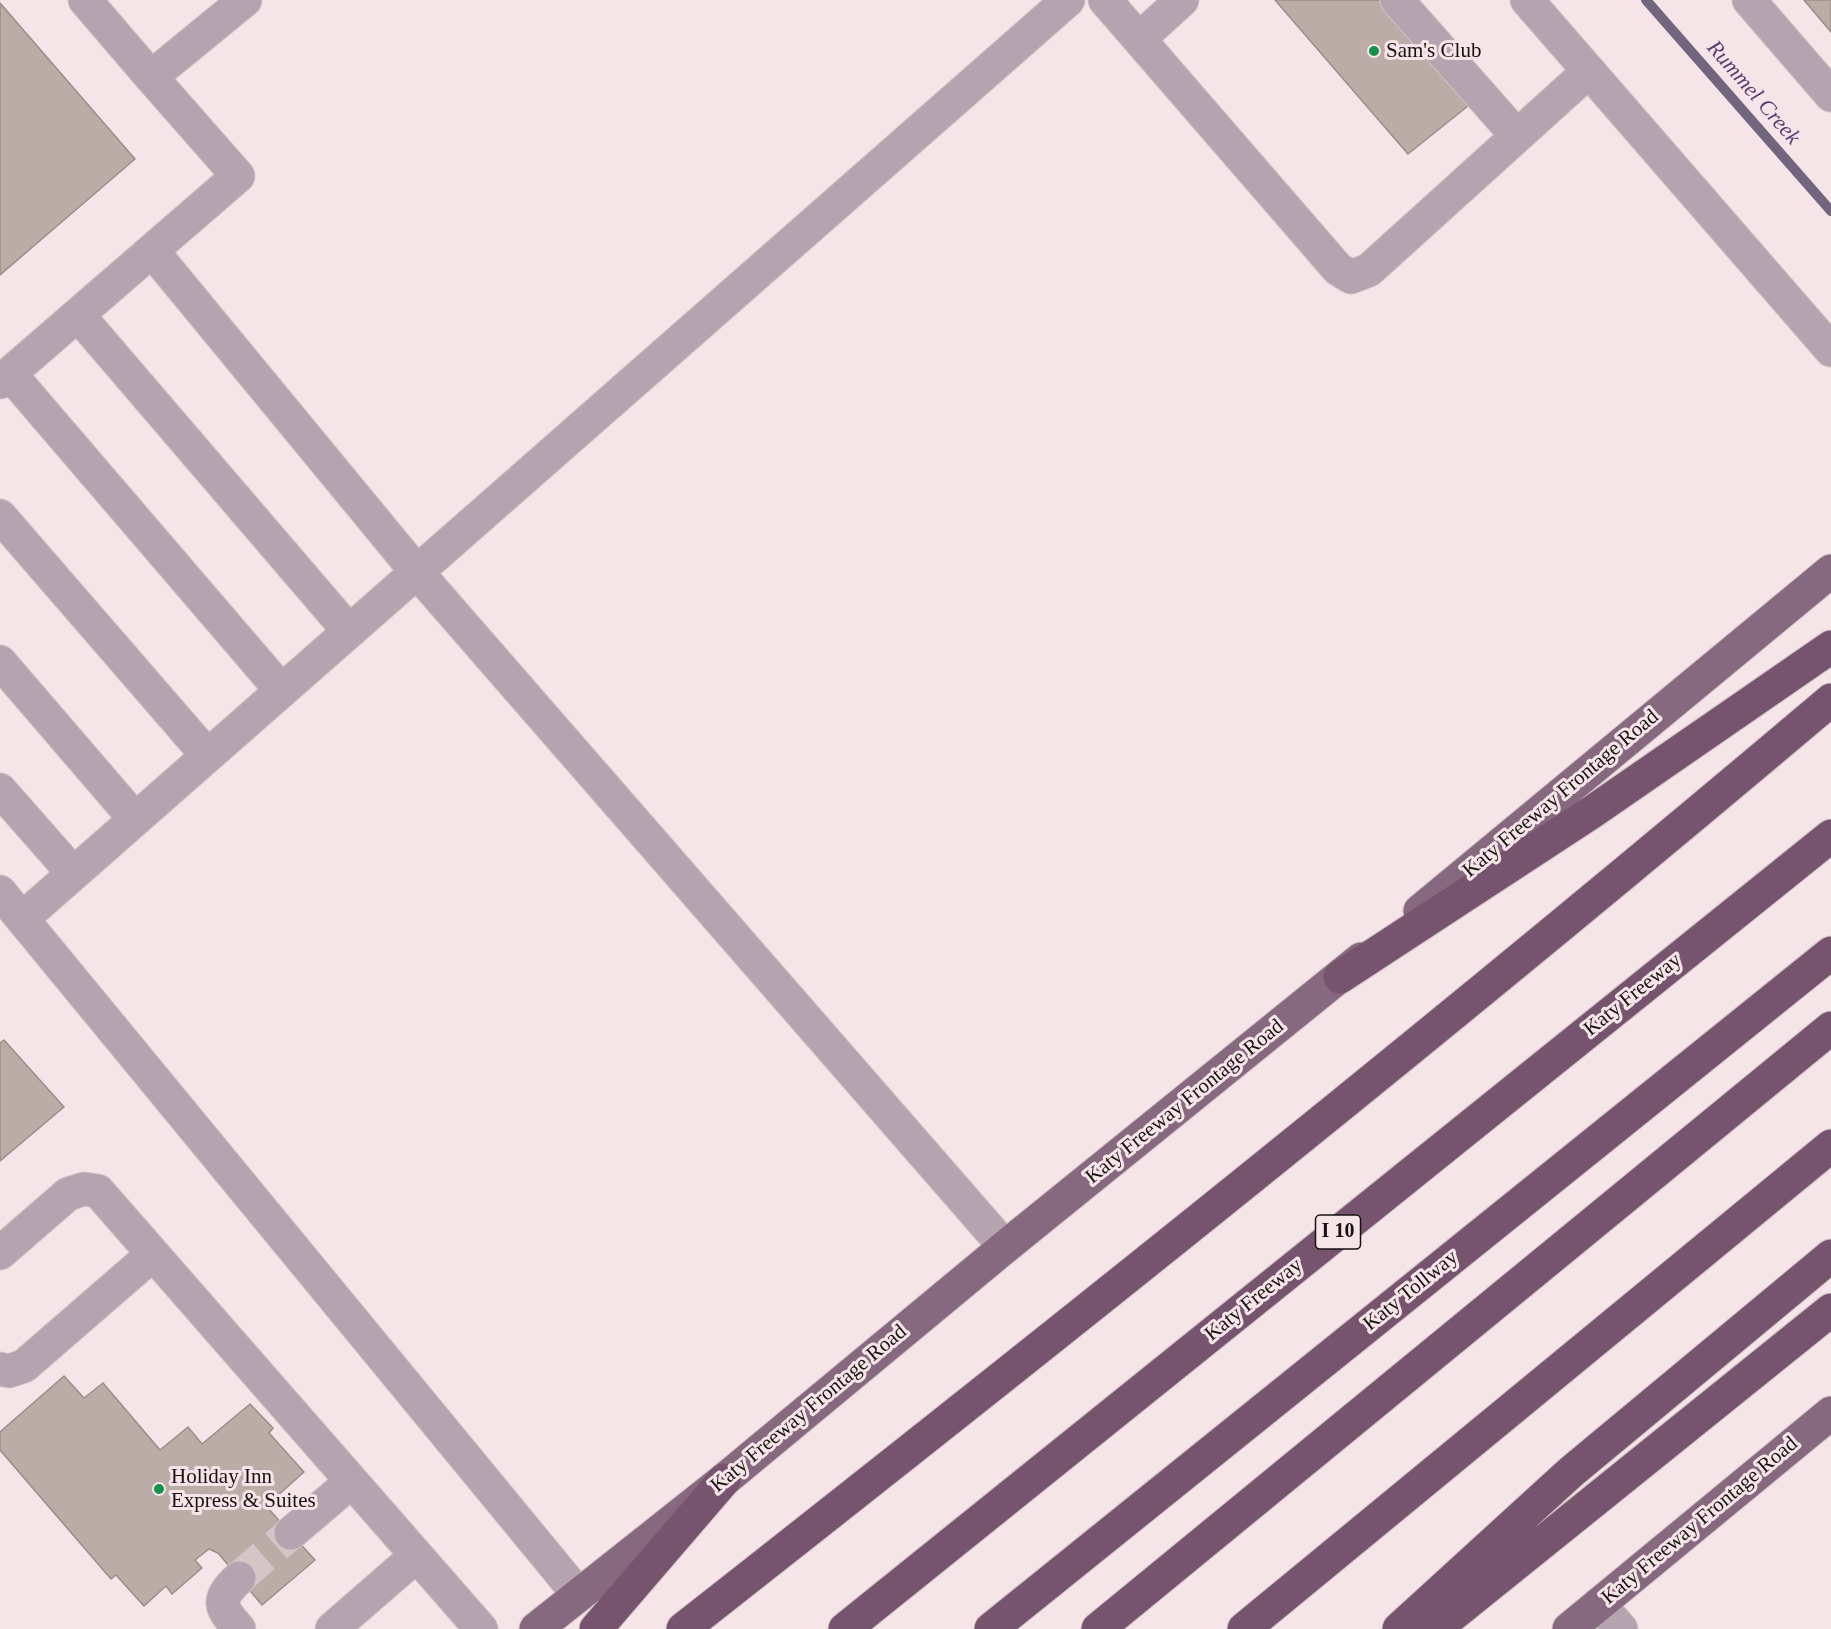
<!DOCTYPE html>
<html>
<head>
<meta charset="utf-8">
<style>
	body { margin:0 }
	canvas { display:block; background:#f6e5e8 }
</style>
</head>
<body>
<canvas width="1831" height="1629"></canvas>
<script>
const context = document.querySelector('canvas').getContext('2d');
context.lineJoin = 'round';
function strokePath(path, color, width, dash) {
  context.strokeStyle = color;
  context.lineWidth = width;
  context.lineCap = dash ? 'butt' : 'round';
  context.setLineDash(dash || []);
  context.stroke(path);
}
function fillPath(path, color) {
  context.fillStyle = color;
  context.fill(path, 'evenodd');
}
function write(font, color, halo, rows, align = 'center') {
  context.font = font + ' Georgia,serif';
  context.lineWidth = 6;
  context.setLineDash([]);
  context.textBaseline = 'middle';
  context.strokeStyle = halo;
  context.fillStyle = color;
  for (const [text, x, y, turn = 0] of rows) {
    context.save();
    context.translate(x, y);
    context.rotate((+turn || 0) * Math.PI / 180);
    context.textAlign = isNaN(turn) ? turn : align;
    if (halo) context.strokeText(text, 0, 0);
    context.fillText(text, 0, 0);
    context.restore();
  }
}
strokePath(new Path2D(`
	M1646 0 1831 211`), '#73657e', 10);
const building = new Path2D(`
	M1275 0H1385L1473 102 1408 154Z
	M1804 0H1831V32Z
	M0 3 135 159 0 275Z
	M4 1040 64 1107 0 1161V1043Z
	M64 1376 84 1398 103 1383 160 1450 188 1427 202 1444 250 1404 273 1428 269 1433 304 1472 266 1506 315 1560 262 1605 218 1553 209 1549 195 1560 202 1568 172 1594 166 1586 144 1606 116 1575 111 1579 0 1450V1432Z`);
fillPath(building, '#bcaca8');
strokePath(building, '#9c8d89', 1.5);
strokePath(new Path2D(`
	M239 1578 291 1533`), '#d5c5c8', 33, [33, 16]);
const minor = new Path2D(`
	M85 0 151 77
	M1105 0 1338 269 1351 277 1369 270 1589 71
	M1397 0 1517 136
	M1527 0 1831 350
	M1749 0 1831 95
	M1139 39 1182 0
	M153 252 416 571 1005 1247
	M78 315 348 630
	M10 374 281 690
	M0 382 238 176 151 77 245 0
	M0 516 207 755
	M0 662 135 819
	M0 790 73 873
	M0 892 578 1594
	M23 918 1068 0
	M0 1253 68 1194 84 1189 98 1191 481 1629
	M0 1369 9 1371 24 1366 152 1255
	M291 1533 351 1482
	M239 1578C216 1600 219 1606 239 1629
	M1599 1604 1621 1629
	M332 1629 416 1556`);
const major = new Path2D(`
	M1420 911 1831 571
	M536 1629 724 1480 1005 1247 1361 959
	M1569 1629 1831 1413`);
const highway = new Path2D(`
	M1340 977 1592 812 1831 647
	M596 1629 724 1480
	M683 1629C1070 1325 1455 1018 1831 700
	M845 1629 1831 836
	M991 1629 1831 953
	M1098 1629 1831 1028
	M1244 1629 1831 1146
	M1399 1629 1571 1472 1831 1256
	M1435 1629 1831 1310`);
strokePath(minor, '#d2c3c6', 35);
strokePath(major, '#d2c3c6', 35);
strokePath(highway, '#d2c3c6', 35);
strokePath(minor, '#b5a4b0', 33);
strokePath(major, '#87697f', 33);
strokePath(highway, '#76546d', 33);
for (const [x, y, r, color] of [
	[1374,51,6,"#17904b"],
	[159,1489,6,"#17904b"]
]) {
  const dot = new Path2D();
  dot.arc(x, y, r, 0, 2 * Math.PI);
  context.fillStyle = color;
  context.fill(dot);
  strokePath(dot, '#f6e5e8', 2);
}
for (const [x, y, w] of [
	[1338,1232,45]
]) {
  const box = new Path2D();
  box.roundRect(x - w / 2, y - 17, w, 34, 4.5);
  context.fillStyle = '#f6e5e8';
  context.fill(box);
  strokePath(box, '#181213', 1.5);
}
write('bold 20px', '#181213', null, [
	["I 10",1338,1232]
]);
write('21px', '#181213', '#f6e5e8', [
	["Sam's Club",1386,51],
	["Holiday Inn",171,1477],
	["Express & Suites",171,1501]
], 'left');
write('21px', '#181213', '#f6e5e8', [
	["Katy Freeway Frontage Road",1561,794,-40],
	["Katy Freeway",1633,995,-39],
	["Katy Freeway Frontage Road",1185,1102,-39],
	["Katy Tollway",1411,1291,-39],
	["Katy Freeway",1254,1300,-39],
	["Katy Freeway Frontage Road",809,1409,-40],
	["Katy Freeway Frontage Road",1700,1521,-40]
]);
write('italic 22px', '#573c6f', '#f6e5e8', [
	["Rummel Creek",1753,93,49]
]);
</script>
</body>
</html>
